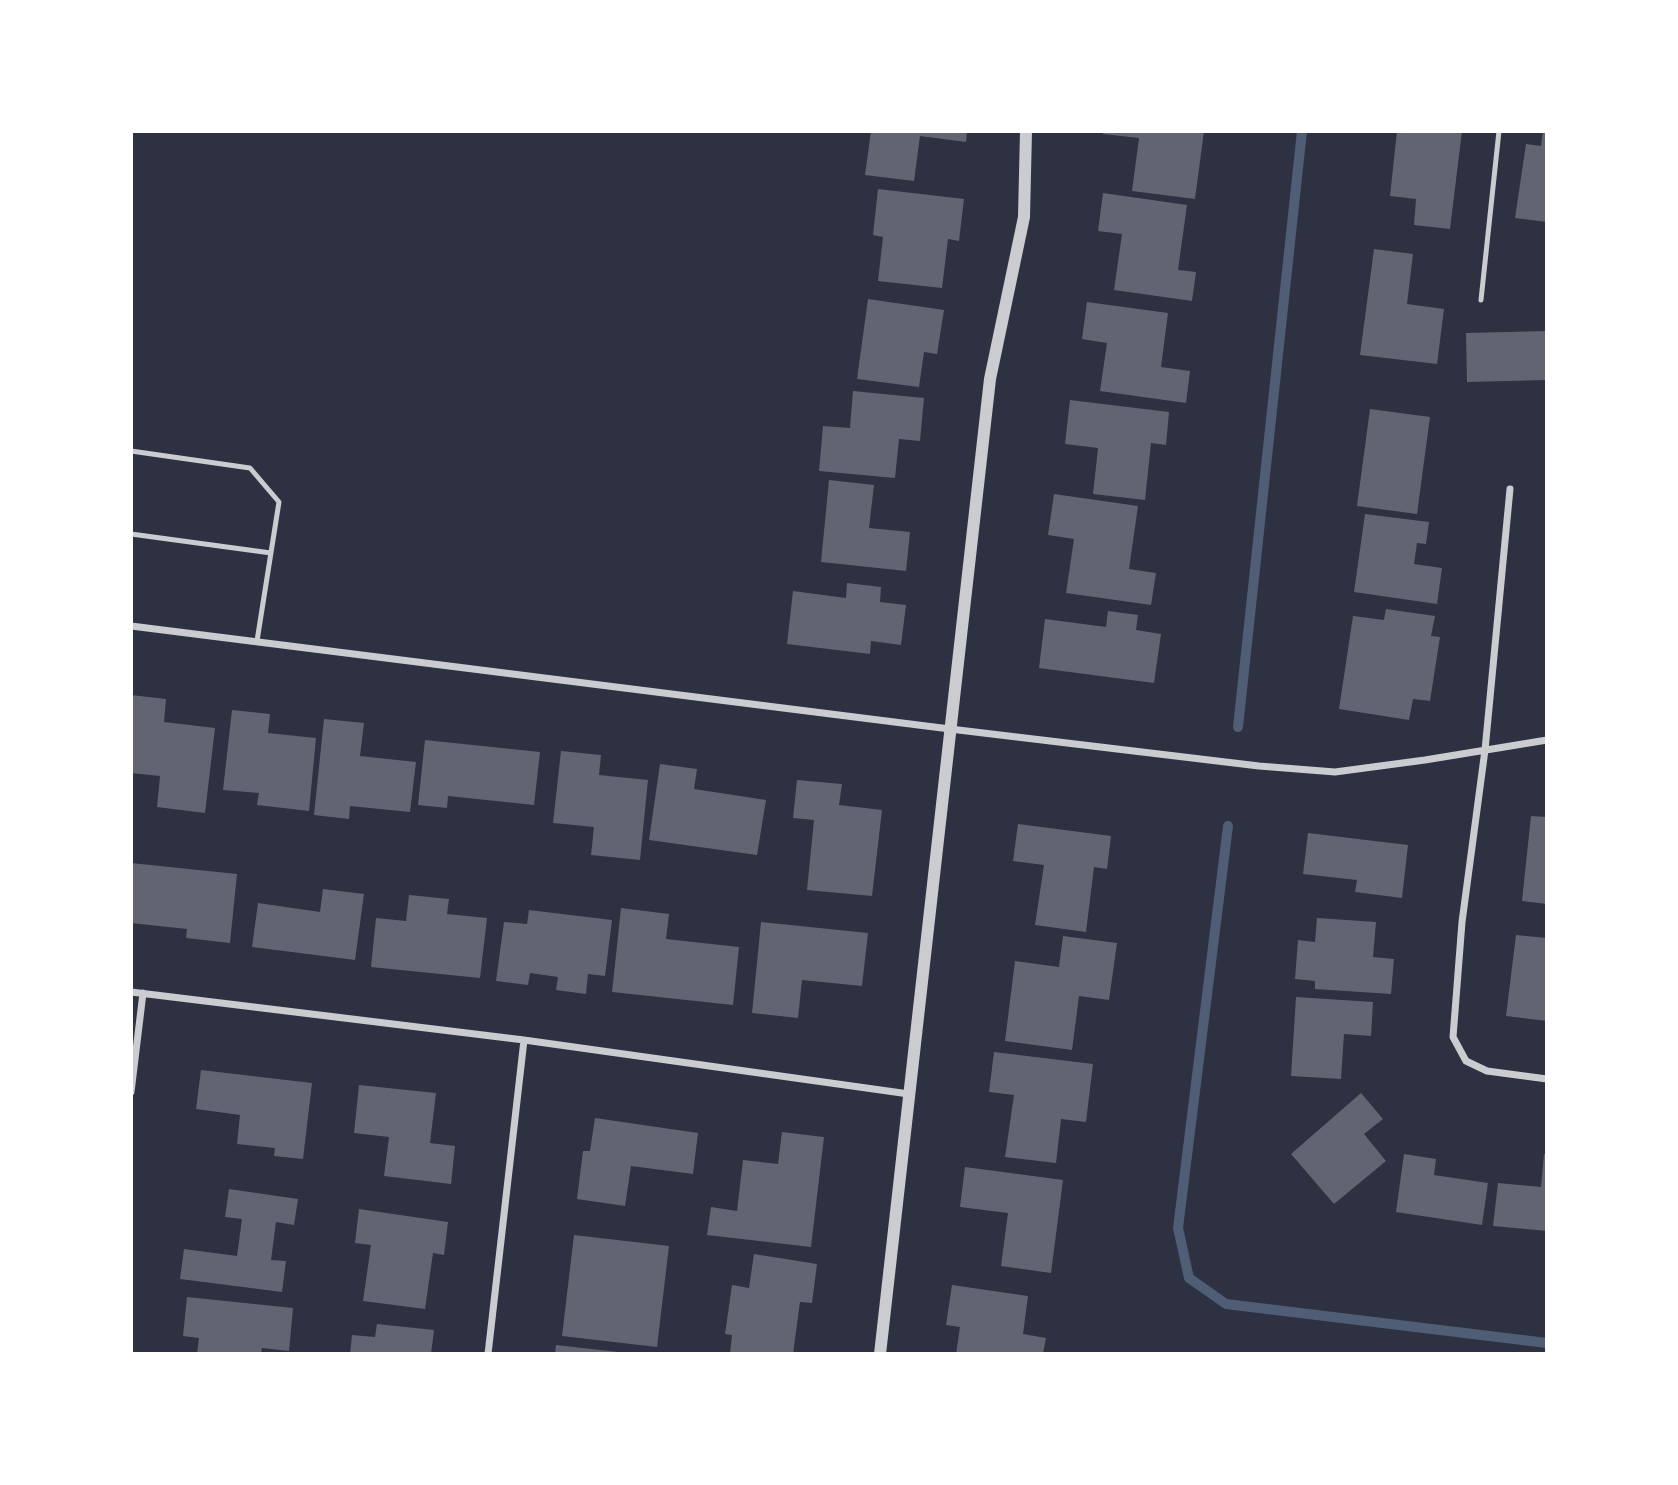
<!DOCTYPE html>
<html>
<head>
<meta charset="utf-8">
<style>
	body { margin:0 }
	#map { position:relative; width:1678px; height:1485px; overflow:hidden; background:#2d3142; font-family:"Archivo Narrow",sans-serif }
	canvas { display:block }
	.frame { position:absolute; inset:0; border:133px solid #fff; pointer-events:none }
</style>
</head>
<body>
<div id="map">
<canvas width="1678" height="1485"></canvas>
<div class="frame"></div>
</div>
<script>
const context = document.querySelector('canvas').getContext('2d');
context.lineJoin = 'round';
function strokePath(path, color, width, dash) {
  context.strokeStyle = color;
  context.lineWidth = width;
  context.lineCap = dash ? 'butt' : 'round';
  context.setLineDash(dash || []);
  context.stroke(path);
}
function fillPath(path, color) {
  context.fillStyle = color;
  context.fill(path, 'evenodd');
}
strokePath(new Path2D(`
	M1238 727 1302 131
	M1228 826 1178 1228 1189 1278 1226 1304 1547 1343`), '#4f5d75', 10);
fillPath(new Path2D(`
	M871 131H967L966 142 920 136 914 181 865 175Z
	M1103 131H1204L1195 199 1132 191 1139 138 1103 134Z
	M1397 131H1462L1450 229 1414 225 1416 199 1390 196Z
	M1543 131H1547V222L1515 218 1526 144 1541 146Z
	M878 189 964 199 959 241 948 239 942 288 878 281 883 237 873 235Z
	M1103 193 1187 205 1178 270 1196 272 1192 301 1114 290 1122 234 1098 231Z
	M1374 249 1413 254 1407 304 1444 309 1437 364 1360 355Z
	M868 299 944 310 937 354 924 352 919 387 857 379Z
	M1087 302 1168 313 1161 367 1190 371 1186 403 1100 391 1107 343 1082 339Z
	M1547 331V380L1467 382 1466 333Z
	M853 391 924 398 920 441 899 439 895 478 819 471 823 426 850 428Z
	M1070 400 1169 412 1166 445 1151 443 1145 500 1093 494 1098 448 1065 444Z
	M1370 409 1430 417 1417 514 1357 506Z
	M829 480 874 485 869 528 910 532 906 571 821 562Z
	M1054 494 1138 506 1129 569 1156 573 1151 605 1066 593 1074 539 1048 535Z
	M1365 514 1429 522 1426 544 1417 543 1414 564 1442 568 1437 604 1354 592Z
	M847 583 881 587 880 602 906 605 901 645 871 641 870 654 787 644 793 591 846 598Z
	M1386 609 1435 616 1431 636 1440 637 1430 701 1413 699 1409 720 1339 709 1353 616 1384 620Z
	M1108 611 1138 615 1136 630 1161 634 1154 683 1039 668 1045 619 1106 627Z
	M131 695 166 699 164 722 215 728 205 813 157 807 160 776 131 773Z
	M232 710 270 714 268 733 316 738 309 811 257 805 259 793 223 790Z
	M324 719 364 723 360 756 416 762 410 812 350 806 349 819 314 815Z
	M425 740 540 752 534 805 448 796 447 808 418 805Z
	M561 751 601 755 599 775 648 780 640 860 591 855 594 827 553 823Z
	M660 764 697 769 694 789 766 800 757 855 649 840Z
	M797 780 842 784 839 805 882 810 872 896 807 890 814 820 793 818Z
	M1531 816 1547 817V904L1522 901Z
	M1018 824 1111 836 1107 869 1094 867 1086 932 1035 925 1044 865 1013 861Z
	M1308 833 1408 845 1402 898 1355 892 1357 880 1303 874Z
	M131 863 237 874 230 943 186 938 187 929 131 923Z
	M323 889 364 894 355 960 252 947 258 903 320 912Z
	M409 895 449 899 447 914 487 918 480 978 371 967 376 918 406 921Z
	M621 908 669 914 666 939 739 947 733 1005 612 992Z
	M529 910 612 920 605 976 588 974 586 994 556 990 558 977 530 973 528 985 496 981 504 922 527 924Z
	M1317 918 1376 922 1373 957 1394 959 1391 994 1315 989V981L1295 979 1298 940 1315 942Z
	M761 922 868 933 862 986 802 980 798 1018 752 1013Z
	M1516 935 1547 938V1021L1506 1016Z
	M1063 936 1117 943 1109 1000 1079 996 1072 1050 1005 1041 1015 961 1059 967Z
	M1296 997 1373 1002 1371 1036 1344 1034 1341 1079 1291 1076Z
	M994 1052 1093 1064 1086 1122 1061 1119 1056 1163 1005 1157 1014 1095 989 1092Z
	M201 1070 312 1083 303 1159 274 1156 275 1148 237 1144 240 1115 196 1109Z
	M359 1085 436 1093 430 1143 455 1146 451 1184 384 1176 389 1137 354 1133Z
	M1361 1093 1383 1119 1364 1134 1386 1161 1334 1204 1291 1154Z
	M595 1118 698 1133 693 1174 631 1166 625 1206 577 1199 583 1151H590Z
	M782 1132 824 1137 811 1247 707 1235 711 1207 737 1211 743 1160 778 1164Z
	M1404 1154 1436 1159 1434 1175 1488 1183 1482 1225 1396 1212Z
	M1544 1154 1547 1155V1231L1493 1226 1498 1183 1541 1187Z
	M965 1167 1063 1180 1051 1273 1001 1266 1008 1213 960 1207Z
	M229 1189 298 1199 294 1225 276 1222 271 1260 286 1261 282 1292 180 1279 184 1249 237 1256 242 1219 225 1217Z
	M359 1209 448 1222 444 1255 433 1253 425 1309 363 1301 371 1245 355 1243Z
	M574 1235 669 1246 657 1347 562 1336Z
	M754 1254 817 1264 812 1303 800 1302 793 1354H730L732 1335 725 1334 732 1285 749 1288Z
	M952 1285 1028 1296 1023 1334 1046 1338 1043 1354H956L960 1327 946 1325Z
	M187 1297 293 1308 289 1351 262 1348 261 1354H197L199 1338 183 1336Z
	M377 1324 434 1330 431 1354H350L352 1335 375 1337Z
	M556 1345 618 1352V1354H555Z`), '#626471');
strokePath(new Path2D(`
	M1481 300 1499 131
	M131 451 250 468 279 502 257 641
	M131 534 271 553`), '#caccd0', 5);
strokePath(new Path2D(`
	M1510 489 1485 750 1462 922 1453 1037 1466 1061 1487 1071 1547 1079
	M131 626 950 729 1259 766 1335 772 1425 760 1547 740
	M131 992 524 1040 909 1094
	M131 1092 143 993
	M488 1354 524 1040`), '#caccd0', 7);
strokePath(new Path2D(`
	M880 1354 990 379 1024 217 1026 131`), '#caccd0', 12);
</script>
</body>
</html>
